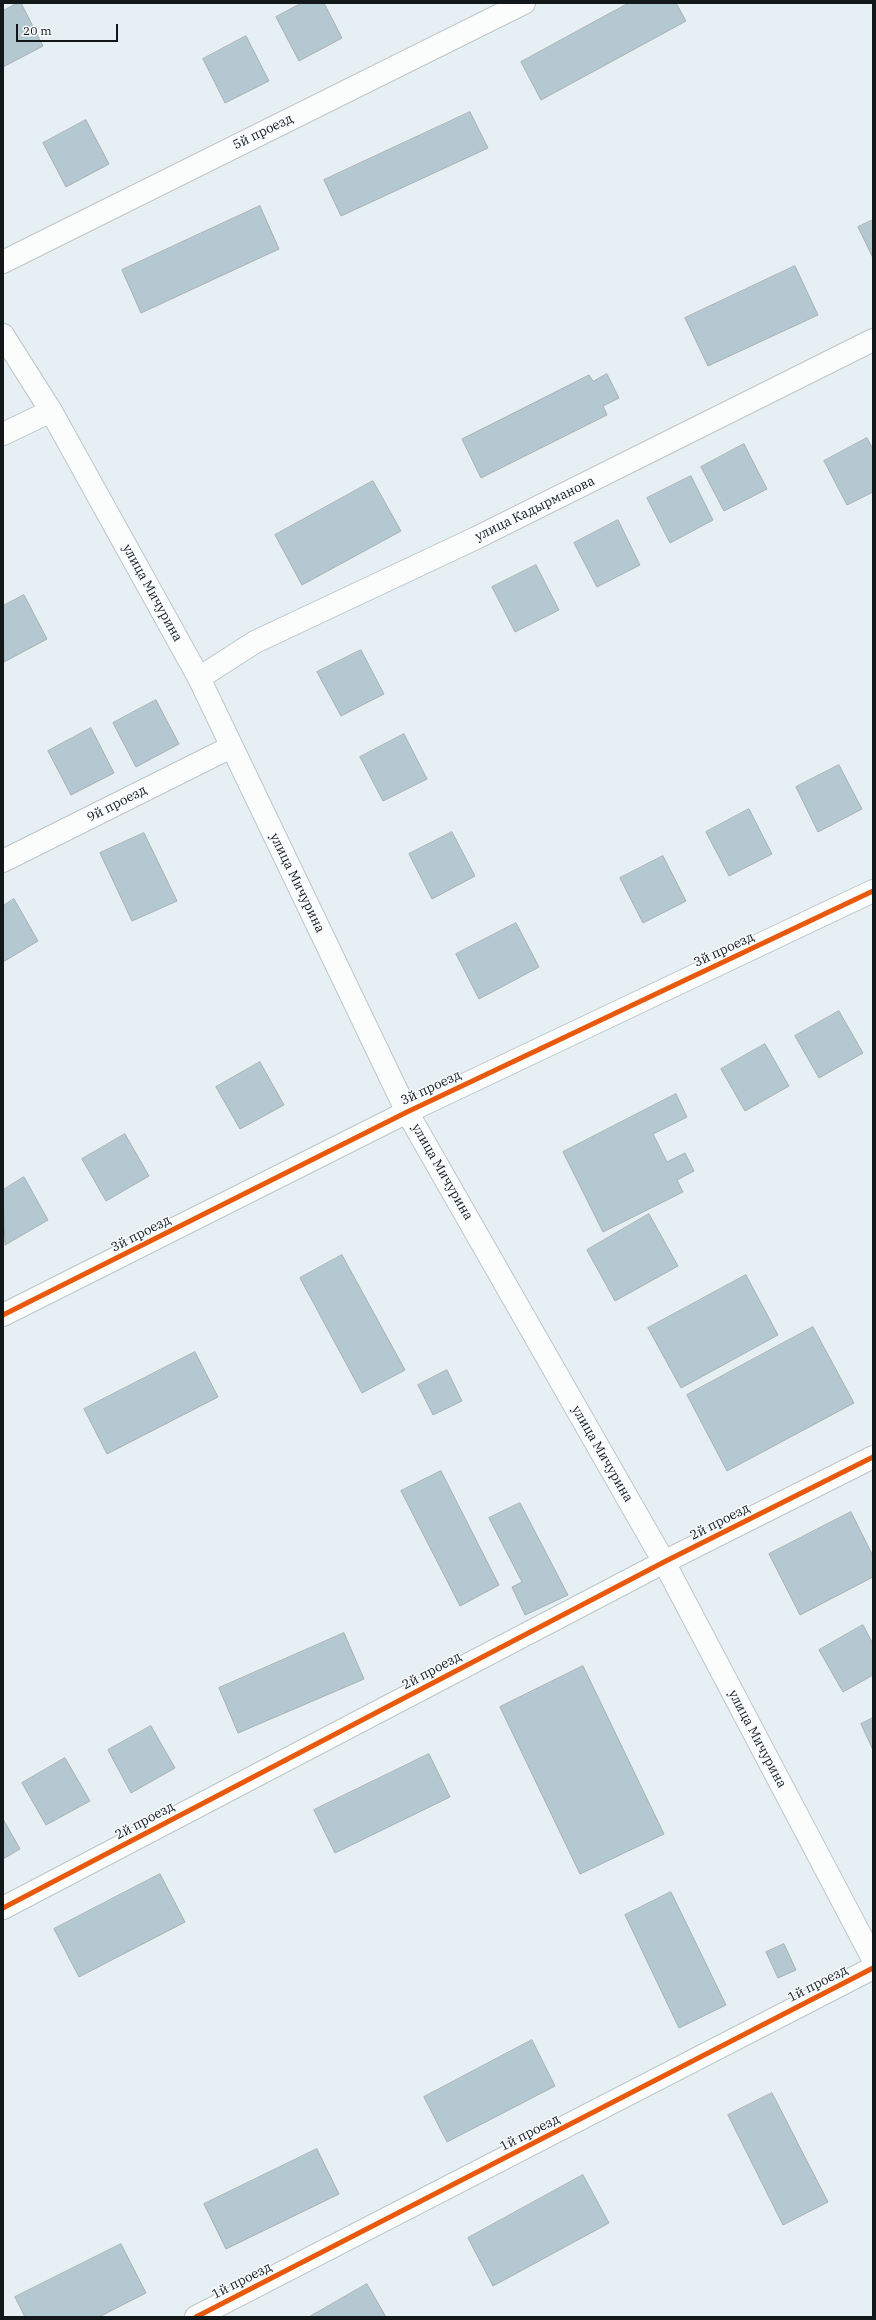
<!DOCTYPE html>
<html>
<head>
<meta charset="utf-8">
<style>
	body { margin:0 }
	#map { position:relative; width:876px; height:2320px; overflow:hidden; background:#e6eff3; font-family:"IBM Plex Serif",serif }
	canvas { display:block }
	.frame { position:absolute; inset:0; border:4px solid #12181a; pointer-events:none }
	.scale { position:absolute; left:16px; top:24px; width:102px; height:18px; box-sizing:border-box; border:2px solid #12181a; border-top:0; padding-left:5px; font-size:12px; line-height:14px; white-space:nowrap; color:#12181a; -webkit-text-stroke:3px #f9fcfe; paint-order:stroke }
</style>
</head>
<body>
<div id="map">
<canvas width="876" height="2320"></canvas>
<div class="frame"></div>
<div class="scale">20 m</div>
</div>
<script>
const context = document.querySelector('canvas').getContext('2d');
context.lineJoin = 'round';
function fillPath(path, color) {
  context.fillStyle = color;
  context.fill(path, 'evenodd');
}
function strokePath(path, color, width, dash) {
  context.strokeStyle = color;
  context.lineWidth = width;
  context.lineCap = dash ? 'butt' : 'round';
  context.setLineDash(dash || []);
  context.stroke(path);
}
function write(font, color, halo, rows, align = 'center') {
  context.font = font + ' "IBM Plex Serif",serif';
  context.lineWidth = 3;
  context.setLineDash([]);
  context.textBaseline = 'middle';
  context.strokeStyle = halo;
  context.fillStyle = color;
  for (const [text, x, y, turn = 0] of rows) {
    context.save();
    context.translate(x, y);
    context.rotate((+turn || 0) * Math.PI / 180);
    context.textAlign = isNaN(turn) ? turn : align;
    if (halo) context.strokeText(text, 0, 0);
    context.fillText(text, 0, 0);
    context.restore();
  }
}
const building = new Path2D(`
	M18 3H21L43 46 3 67V11Z
	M302 3H324L342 38 299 61 276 17Z
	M629 3H676L686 21 541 100 521 62Z
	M246 36 269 81 225 103 203 59Z
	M470 112 488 148 341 216 324 180Z
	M86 120 109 164 66 187 43 143Z
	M260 206 279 249 141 313 122 270Z
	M873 220V258L858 227Z
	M795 266 818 315 708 366 685 318Z
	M607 374 619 398 603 406 607 415 481 478 462 439 589 375 593 381Z
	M867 438 873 449V492L847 505 824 461Z
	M744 444 767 489 724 511 701 467Z
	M691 476 713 520 670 543 647 498Z
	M373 481 401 531 302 585 275 535Z
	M618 520 640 565 597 587 574 543Z
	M536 565 559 610 515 632 492 587Z
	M24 595 47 639 4 662 3 606Z
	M361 650 384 694 341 716 317 672Z
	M156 700 179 744 136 767 113 723Z
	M91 728 114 773 71 795 48 751Z
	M404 734 427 779 383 801 360 757Z
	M839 765 862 809 818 832 796 787Z
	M749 809 772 854 729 876 706 832Z
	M452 832 475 876 432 899 409 854Z
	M144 833 177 901 132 921 100 853Z
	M663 856 686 901 643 923 620 878Z
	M14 899 38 941 3 962V906Z
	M516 923 539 967 479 999 456 954Z
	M839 1011 863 1053 819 1078 795 1036Z
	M765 1044 789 1086 745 1111 721 1069Z
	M260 1062 284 1105 240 1129 216 1087Z
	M676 1094 687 1117 653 1134 667 1162 685 1153 694 1171 677 1180 683 1192 603 1232 563 1152Z
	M125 1134 149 1176 106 1201 82 1159Z
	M24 1177 48 1220 5 1245 3 1190Z
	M649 1214 678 1266 615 1301 587 1250Z
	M342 1255 405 1370 362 1393 300 1278Z
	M746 1275 778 1335 681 1388 648 1328Z
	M813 1327 854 1403 727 1471 687 1395Z
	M195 1352 218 1397 107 1454 84 1409Z
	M447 1370 462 1401 433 1415 418 1385Z
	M441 1471 499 1585 460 1606 401 1491Z
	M520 1503 568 1595 525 1615 512 1587 522 1582 489 1518Z
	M851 1512 873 1556V1577L800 1615 769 1554Z
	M863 1625 873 1644V1675L843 1692 819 1650Z
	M344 1633 364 1679 238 1733 219 1688Z
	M583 1666 664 1834 580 1874 500 1707Z
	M873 1718V1750L861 1724Z
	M151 1726 175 1768 131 1793 108 1750Z
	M429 1754 450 1797 335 1853 314 1810Z
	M65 1758 90 1801 46 1825 22 1783Z
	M3 1819 20 1849 3 1859Z
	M160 1874 185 1922 79 1977 54 1929Z
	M671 1892 726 2005 679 2028 625 1915Z
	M784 1944 796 1970 778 1978 766 1952Z
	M532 2040 555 2086 447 2142 424 2097Z
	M772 2093 828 2202 783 2225 728 2115Z
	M317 2149 339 2194 226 2249 204 2204Z
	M583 2175 609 2223 493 2286 468 2238Z
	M121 2244 146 2293 99 2317H25L15 2297Z
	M367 2284 386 2317H309Z`);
fillPath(building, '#b3c8d0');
strokePath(building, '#a8b0b3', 1);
const minor = new Path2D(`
	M3 262 524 3
	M3 434 51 411
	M199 678 255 642 476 538 873 340
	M3 861 231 747
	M3 1315 407 1112 873 891
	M3 1908 664 1562 873 1457
	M196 2317 873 1968`);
const major = new Path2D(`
	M3 335 51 411 199 678 407 1112 664 1562 873 1959`);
strokePath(minor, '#bec6c9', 24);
strokePath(major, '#bec6c9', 24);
strokePath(minor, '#fbfdfd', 22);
strokePath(major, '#fbfdfd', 22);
strokePath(new Path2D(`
	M3 1315 407 1112 873 891
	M3 1908 664 1562 873 1457
	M196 2317 873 1968`), '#e8590c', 5);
write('13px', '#12181a', '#f9fcfe', [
	["5й проезд",263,132,-26],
	["улица Кадырманова",535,509,-26],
	["улица Мичурина",152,593,61],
	["9й проезд",117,804,-27],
	["улица Мичурина",297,883,64],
	["3й проезд",724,950,-25],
	["3й проезд",431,1088,-25],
	["улица Мичурина",442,1172,60],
	["3й проезд",141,1234,-27],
	["улица Мичурина",602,1454,60],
	["2й проезд",720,1522,-27],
	["2й проезд",432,1671,-28],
	["улица Мичурина",757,1739,62],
	["2й проезд",145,1821,-28],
	["1й проезд",818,1984,-27],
	["1й проезд",530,2133,-27],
	["1й проезд",242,2281,-27]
]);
</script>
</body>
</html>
